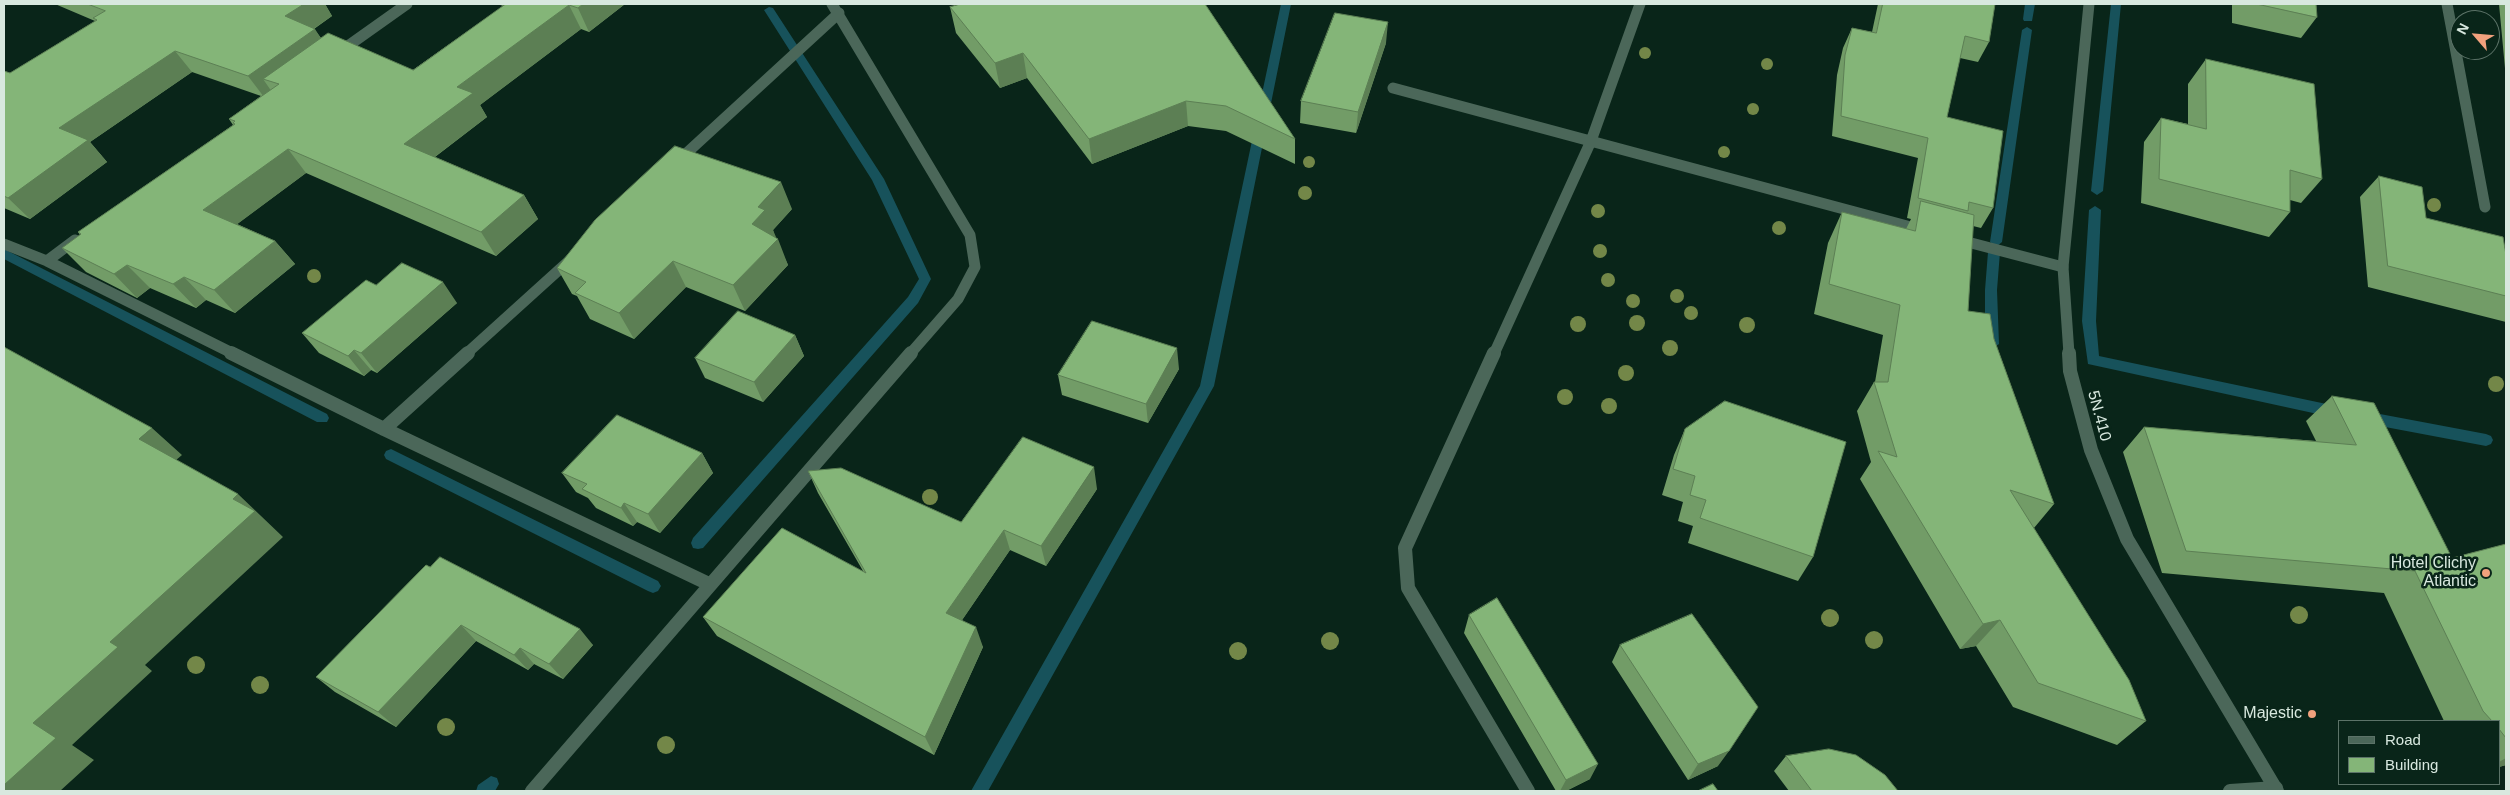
<!DOCTYPE html>
<html>
<head>
<meta charset="utf-8">
<style>
	body { margin:0 }
	#map { position:relative; width:2510px; height:795px; overflow:hidden; background:#092519; font-family:Arial,sans-serif }
	canvas { display:block }
	.frame { position:absolute; inset:0; border:5px solid #d8e8df; pointer-events:none }
	.legend { position:absolute; left:2338px; top:720px; width:162px; height:65px; box-sizing:border-box; background:#092519; border:1px solid #5c7368; margin:0; padding:6px 9px; list-style:none; font-size:15px; color:#d8e8df }
	.legend li { display:flex; align-items:center; gap:10px; height:25px }
	.legend b { width:25px; border:1px solid #5c7368 }
	.north { position:absolute; left:2450px; top:10px; width:50px; height:50px; box-sizing:border-box; background:#092519; border:1px solid #5c7368; border-radius:50%; rotate:297deg; font-size:14px; font-weight:700; line-height:20px; text-align:center; color:#d8e8df }
	.north::after { content:''; display:block; margin:auto; width:18px; height:22px; background:#f1a17d; clip-path:polygon(50% 0,100% 100%,50% 72%,0 100%) }
</style>
</head>
<body>
<div id="map">
<canvas width="2510" height="795"></canvas>
<div class="frame"></div>
<ul class="legend">
<li><b style="height:6px;background:#4b6759"></b>Road</li>
<li><b style="height:14px;background:#84b578"></b>Building</li>
</ul>
<div class="north">N</div>
</div>
<script>
const context = document.querySelector('canvas').getContext('2d');
context.lineJoin = 'round';
function fillPath(path, color) {
  context.fillStyle = color;
  context.fill(path, 'evenodd');
}
function strokePath(path, color, width, dash) {
  context.strokeStyle = color;
  context.lineWidth = width;
  context.lineCap = dash ? 'butt' : 'round';
  context.setLineDash(dash || []);
  context.stroke(path);
}
function write(font, color, halo, rows, align = 'center') {
  context.font = font + ' Arial,sans-serif';
  context.lineWidth = 5;
  context.setLineDash([]);
  context.textBaseline = 'middle';
  context.strokeStyle = halo;
  context.fillStyle = color;
  for (const [text, x, y, turn = 0] of rows) {
    context.save();
    context.translate(x, y);
    context.rotate((+turn || 0) * Math.PI / 180);
    context.textAlign = isNaN(turn) ? turn : align;
    if (halo) context.strokeText(text, 0, 0);
    context.fillText(text, 0, 0);
    context.restore();
  }
}
fillPath(new Path2D(`
	M1281 4H1291L1214 386 988 791H971L1200 386Z
	M2025 4H2035L2032 21H2024L2023 19Z
	M2111 4H2121L2103 191 2097 195 2091 191Z
	M769 7 773 8 884 179 931 279 918 303 703 548 698 549 693 548 691 543 693 538 908 297 919 279 872 180 764 10Z
	M2027 27 2032 30 2002 242 1996 247 1990 242 2022 30Z
	M2095 206 2101 210 2096 321 2099 356 2336 406 2341 408 2343 412 2341 416 2336 418 2088 364 2082 321 2089 210Z
	M1994 247 2000 252 1997 290 1999 344 1992 349 1985 344V290L1988 252Z
	M4 249 327 414 329 418 327 422H317L4 259Z
	M2364 411 2486 434 2491 436 2493 440 2491 444 2486 446 2364 423 2359 421 2357 417 2359 413Z
	M391 449 658 581 661 586 658 591 653 593 648 591 386 459 384 455 386 451Z
	M491 776 497 778 499 784 495 791H476L478 785Z`), '#17525b');
strokePath(new Path2D(`
	M2230 791 2276 788`), '#4b6759', 14);
strokePath(new Path2D(`
	M832 4 970 235 975 267 958 299 910 354
	M2447 4 2485 207
	M338 53 407 4
	M1393 88 1922 230
	M678 161 839 13
	M1956 239 2063 267
	M4 244 47 261 234 354
	M47 261 75 240
	M466 354 571 259
	M1494 354 1591 141 1640 4`), '#4b6759', 11);
strokePath(new Path2D(`
	M231 353 384 429 709 584
	M1494 353 1405 548 1408 588 1528 791
	M384 429 468 353
	M532 791 911 353`), '#4b6759', 14);
strokePath(new Path2D(`
	M2069 354 2063 267 2089 4`), '#4b6759', 11);
strokePath(new Path2D(`
	M2069 353 2070 371 2091 450 2127 539 2277 791`), '#4b6759', 14);
context.fillStyle = '#738748';
for (const [x, y, r] of [
	[1645,53,6],
	[1767,64,6],
	[1753,109,6],
	[1724,152,6],
	[1309,162,6],
	[1305,193,7],
	[2434,205,7],
	[1598,211,7],
	[1779,228,7],
	[1600,251,7],
	[314,276,7],
	[1608,280,7],
	[1677,296,7],
	[1633,301,7],
	[1691,313,7],
	[1637,323,8],
	[1578,324,8],
	[1747,325,8],
	[1670,348,8],
	[1626,373,8],
	[2496,384,8],
	[1565,397,8],
	[1609,406,8],
	[930,497,8],
	[2299,615,9],
	[1830,618,9],
	[1874,640,9],
	[1330,641,9],
	[1238,651,9],
	[196,665,9],
	[260,685,9],
	[446,727,9],
	[666,745,9]
]) {
  context.beginPath();
  context.arc(x, y, r, 0, 2 * Math.PI);
  context.fill();
}
fillPath(new Path2D(`
	M55 4H325L332 16 314 29 321 38 413 70 503 6 498 4H625L589 32 581 29 480 105 487 117 435 157 524 195 538 219 496 256 306 173 237 224 275 241 295 264 235 313 206 300 196 308 150 288 137 298 86 272 62 248 80 235 78 232 233 125 229 119 261 96 192 72 90 142 107 162 30 219 4 208V71L10 73 95 21Z
	M1205 4 1295 139V164L1226 131 1188 126 1092 164 1027 78 1000 88 956 33 950 7Z
	M1878 4H1995L1989 42 1978 62 1960 58 1947 117 1993 208 1981 228 1973 226 1968 311 1994 339 2054 504 2034 528 2146 721 2117 745 2013 707 1976 646 1960 649 1860 479 1871 462 1857 411 1874 382H1875L1883 335 1814 314 1828 243 1842 212 1906 229 1911 219 1907 218 1918 158 1832 136 1837 75 1843 48 1852 28 1872 32Z
	M2232 4H2316L2317 17 2301 38 2232 23Z
	M2499 4H2506V79Z
	M1386 43 1356 133 1300 123 1301 101Z
	M2206 59 2322 179 2301 203 2290 200V212L2269 237 2141 203 2144 142 2161 118 2188 124V84Z
	M2379 176 2426 218 2506 255V322L2368 287 2360 197Z
	M792 209 773 230 775 238 788 265 745 311 686 287 634 339 590 319 577 296 572 294 557 268Z
	M376 285 457 303 377 373 371 370 364 376 319 353 302 333Z
	M795 335 804 356 763 402 705 378 695 358Z
	M1179 369 1148 423 1062 395 1058 375Z
	M2332 396 2452 558 2506 544V765L2499 767V721H2444L2384 593 2162 573 2123 452 2144 427 2316 441 2306 421Z
	M1685 429 1813 557 1798 581 1688 543 1693 526 1678 521 1683 502 1662 495 1674 455Z
	M702 453 713 473 660 533 637 522 633 526 596 508 588 498 576 492 562 473Z
	M808 471 961 522 1097 489 1046 566 1010 550 962 620 983 647 934 755 717 636 703 617 863 571 818 493Z
	M426 565 593 645 563 679 534 664 528 670 476 641 396 727 335 692 316 677Z
	M1469 615 1590 779 1566 791H1556L1464 633Z
	M1620 645 1718 766 1688 780 1612 662Z
	M1786 756 1898 791H1789L1774 771Z`), '#729c67');
fillPath(new Path2D(`
	M304 4H325L332 16 300 38 285 16Z
	M583 4H625L589 32 578 8Z
	M569 5 581 29 480 105 487 117 420 168 404 144 457 87Z
	M1388 22 1386 43 1356 133 1358 112Z
	M315 29 329 51 279 84 263 79 272 92 264 97 248 76Z
	M175 51 192 72 90 142 107 162 30 219 8 198 59 128Z
	M1023 53 1027 78 1000 88 995 63Z
	M1186 101 1188 126 1092 164 1089 139Z
	M288 149 306 173 224 234 203 210Z
	M781 182 792 209 773 230 776 237 763 251 752 224 758 207Z
	M524 195 538 219 496 256 481 232Z
	M778 239 788 265 745 311 733 285Z
	M275 241 295 264 235 313 214 290Z
	M673 261 686 287 634 339 619 313Z
	M127 265 150 288 137 298 114 274Z
	M184 277 206 300 196 308 173 284Z
	M443 282 457 303 377 373 361 353Z
	M795 335 804 356 763 402 754 382Z
	M1177 348 1179 369 1148 423 1146 404Z
	M354 350 371 370 364 376 348 356Z
	M152 428 182 455 169 466 139 439Z
	M702 453 713 473 660 533 648 514Z
	M1094 467 1097 489 1046 566 1041 546Z
	M238 494 283 537 145 665 152 671 72 745 94 760 60 791H4V785L33 723 110 642 233 499Z
	M624 503 637 522 633 526 621 508Z
	M1004 530 1010 550 954 632 946 613Z
	M2000 620 1976 646 1960 649 1983 624Z
	M461 625 476 641 396 727 378 712Z
	M976 627 983 647 934 755 925 737Z
	M580 629 593 645 563 679 549 664Z
	M520 648 534 664 528 670 514 655Z
	M1729 751 1718 766 1688 780 1698 764Z
	M2506 758V765L2499 767V762Z
	M1598 764 1590 779 1566 791H1560L1566 780Z`), '#5c7f54');
const building = new Path2D(`
	M88 4H304L285 16 315 29 248 76 175 51 59 128 88 140 8 198 4 196V71L10 73 97 20 93 18 105 11Z
	M506 4H583L578 8 569 5 457 87 473 93 404 144 524 195 481 232 288 149 203 210 275 241 214 290 184 277 173 284 127 265 114 274 62 248 81 234 78 232 235 124 233 123 235 121 229 119 279 84 263 79 328 33 413 70Z
	M961 4H1205L1295 139 1226 106 1186 101 1089 139 1023 53 995 63 950 7Z
	M1883 4H1995L1989 42 1965 36 1947 117 2003 131 1993 208 1969 202 1968 211 1918 198 1928 138 1841 116 1845 55 1852 28 1876 33Z
	M2257 4H2316L2317 17Z
	M1335 13 1388 22 1358 112 1301 101Z
	M2206 59 2314 84 2322 179 2290 170V212L2159 179 2161 118 2206 129Z
	M675 146 781 182 758 207 765 210 752 224 778 239 733 285 673 261 619 313 575 293 586 282 557 268 595 220Z
	M2379 176 2422 187 2426 218 2503 237 2506 255V296L2388 266Z
	M1921 201 1974 215 1968 311 1990 314 1994 339 2054 504 2010 490 2129 680 2146 721 2038 683 2000 620 1983 624 1878 451 1897 457 1874 382H1888L1900 305 1829 284 1842 212 1915 231Z
	M402 263 443 282 361 353 354 350 348 356 302 333 366 280 376 285Z
	M738 311 795 335 754 382 695 358Z
	M1092 321 1177 348 1146 404 1058 375Z
	M4 347 152 428 139 439 238 494 233 499 255 511 110 642 118 647 33 723 56 738 4 785Z
	M2332 396 2374 403 2452 558 2506 544V738L2499 729V721H2492L2483 711 2415 571 2186 551 2144 427 2356 445Z
	M1725 401 1846 442 1813 557 1700 518 1706 500 1690 495 1695 476 1673 469 1685 429Z
	M617 415 702 453 648 514 624 503 621 508 582 489 587 484 562 473Z
	M1023 437 1094 467 1041 546 1004 530 946 613 976 627 925 737 703 617 782 528 866 573 808 471 841 468 961 522Z
	M440 557 580 629 549 664 520 648 514 655 461 625 378 712 316 677 426 565 430 567Z
	M1497 598 1598 764 1566 780 1469 615Z
	M1692 614 1758 707 1729 751 1698 764 1620 645Z
	M1829 749 1856 755 1885 775 1898 791H1812L1786 756Z
	M1713 784 1718 791H1698Z`);
fillPath(building, '#84b578');
strokePath(building, '#5c7f54', 1);
for (const [x, y, r, color] of [
	[2486,573,5,"#f1a17d"],
	[2312,714,5,"#f1a17d"]
]) {
  const dot = new Path2D();
  dot.arc(x, y, r, 0, 2 * Math.PI);
  context.fillStyle = color;
  context.fill(dot);
  strokePath(dot, '#092519', 2);
}
write('16px', '#d8e8df', '#092519', [
	["5N.410",2099,416,75]
]);
write('16px', '#d8e8df', '#092519', [
	["Hotel Clichy",2476,564],
	["Atlantic",2476,582],
	["Majestic",2302,714]
], 'right');
</script>
</body>
</html>
